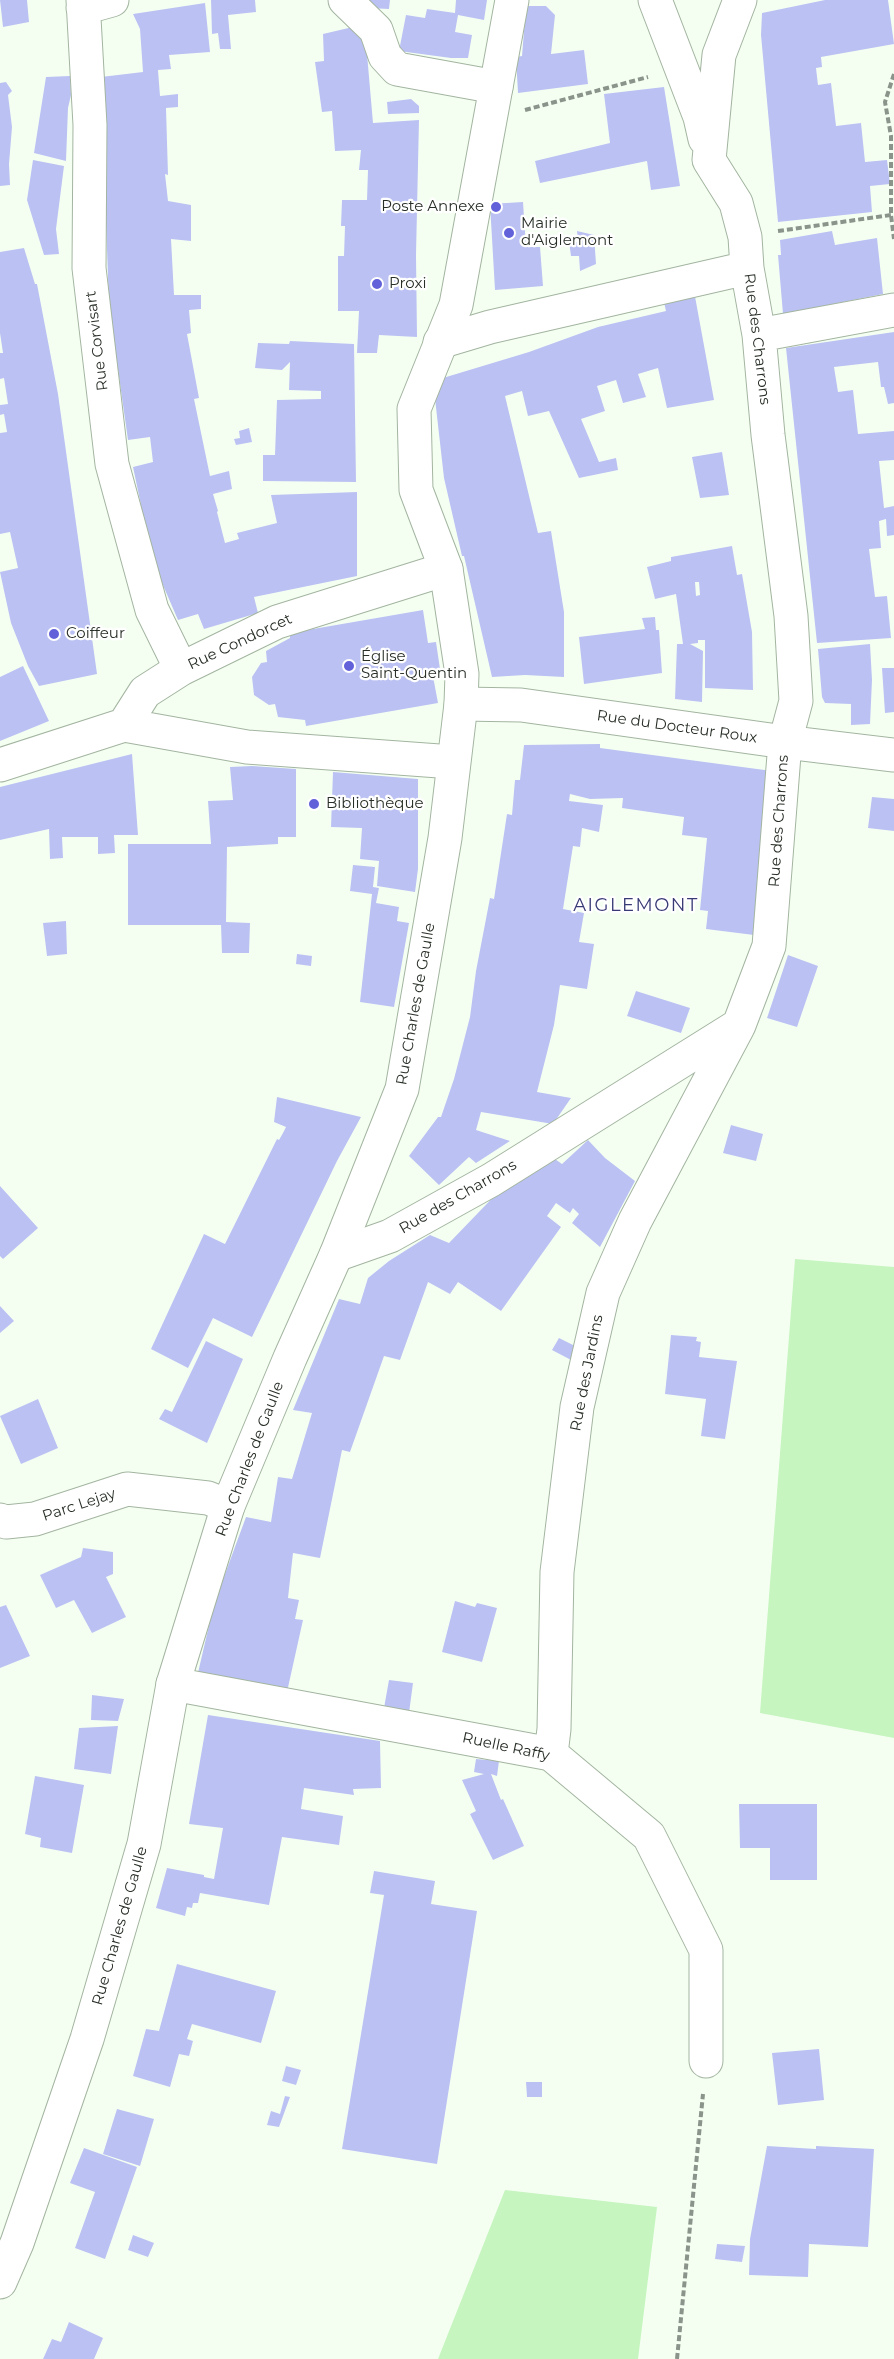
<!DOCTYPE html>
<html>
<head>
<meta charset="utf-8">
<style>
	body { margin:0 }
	canvas { display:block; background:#f4fff2 }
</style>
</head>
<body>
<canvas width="894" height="2359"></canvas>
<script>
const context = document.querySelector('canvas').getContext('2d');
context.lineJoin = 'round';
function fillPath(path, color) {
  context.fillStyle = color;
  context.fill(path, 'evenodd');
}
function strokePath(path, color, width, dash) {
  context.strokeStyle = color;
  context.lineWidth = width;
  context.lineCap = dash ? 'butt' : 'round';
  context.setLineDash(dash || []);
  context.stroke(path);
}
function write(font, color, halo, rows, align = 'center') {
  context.font = font + ' Montserrat,sans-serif';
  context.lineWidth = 4.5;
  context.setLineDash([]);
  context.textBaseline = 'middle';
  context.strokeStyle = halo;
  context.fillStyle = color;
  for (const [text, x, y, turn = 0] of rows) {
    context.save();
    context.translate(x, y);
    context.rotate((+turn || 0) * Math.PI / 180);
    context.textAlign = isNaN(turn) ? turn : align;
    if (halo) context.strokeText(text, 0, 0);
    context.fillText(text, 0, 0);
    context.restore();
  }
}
fillPath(new Path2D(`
	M795 1259 894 1267V1738L760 1713Z
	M505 2190 657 2207 638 2359H438Z`), '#c6f5bf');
fillPath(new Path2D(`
	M0 0H27L29 22 3 27Z
	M211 0H255L256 12 228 15 231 49H220L218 33 212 34Z
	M368 0H390L389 9 368 8Z
	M456 0H487L484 20 458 15 455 32 472 35 468 58H451L399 51 406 15 425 18 427 9 455 13Z
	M825 0H888L894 44 821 57 822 67 816 68 818 85 831 83 836 126 861 123 865 162 887 160 890 184 870 186 872 212 778 222 761 35 762 13Z
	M205 3 210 52 169 55 171 69 158 70 160 96 178 94V107L166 108 168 175 165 174 168 201 191 205V241L171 239 174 295H201V309L189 310 191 333 187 334 199 398 194 399 210 476 229 471 232 489 213 494 218 511 217 512 225 543 239 539 237 533 277 523 271 495 357 492V576L254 597 258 613 204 629 198 614 178 620 153 562 133 467 153 462 150 437 128 440 109 306 101 77 143 72 140 29 133 14Z
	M526 6H546L555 15 551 54 584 50 588 84 518 93 516 57 522 56Z
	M357 26 367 54 373 123 419 120 416 255 417 337 379 335 377 353H357L359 311H338V256H344L345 226H341L342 200H367L368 170H359L361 150 335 151 332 111 322 112 315 62 324 61 323 34Z
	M70 76 71 95 68 108 66 161 34 153 46 77Z
	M6 82 12 91 8 95 12 127 9 164 10 185 0 186V83Z
	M664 87 680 186 651 190 647 161 540 183 535 161 610 143 604 94Z
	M411 99 419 106V113L388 114 387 102Z
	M33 160 64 166 56 229 59 254 44 255 27 200Z
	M523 202 526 247H540L543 286 495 290 490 204Z
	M577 231 594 235 596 264 580 271 579 256H571L569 242H578Z
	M832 231 835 245 877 238 883 294 783 314 778 255H781L780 240Z
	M24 248 35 284H37L58 394 97 674 39 686 28 666 11 623 0 572 18 568 10 532 0 534V433L7 432 4 414 0 415V405L8 404 4 378 0 379V353H3L0 333V252Z
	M694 291 714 400 667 408 658 368 638 374 646 397 623 403 616 380 597 386 605 411 581 419 599 462 616 458 618 470 579 478 549 411 528 416 522 391 505 396 538 533 551 531 564 612V677L525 675 492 677 464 556H462L444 478 433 381 529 352 598 327 666 311 662 294Z
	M894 332V403L888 404 884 387H881L878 362 834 367 838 392 853 390 858 434 894 431V460L879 461 884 508 894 506V535L887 536 886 519 879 521 881 548 869 549 875 597 887 596 891 638 817 643 786 348Z
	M290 341 354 344 356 482 263 481V455H275L277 400 321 399V391L289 390 290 362 282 370 255 368 258 343 289 344Z
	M249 428 252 442 236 445 234 439 240 438 239 431Z
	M722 452 729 495 700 498 692 457Z
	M732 546 737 575 742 574 752 632 753 690 705 688V640H698V643L690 644 703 651 702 702 675 699 677 644H683L676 594 655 599 647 567 671 561V557ZM695 582H699L700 595 696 596Z
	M423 610 428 643 436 642 440 669 432 671 438 703 306 726 305 720 278 717 275 704 269 705 254 695 252 677 261 663 267 662 266 651 290 638V633Z
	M655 617 656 630H659L662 673 584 684 579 637 645 629 642 618Z
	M870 644 872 680 870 724 851 725V704L825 703 822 697 818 649Z
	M23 666 49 721 0 741V677Z
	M882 668H894V712L885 713Z
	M600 744V748L772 771 754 935 706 929 708 911 700 910 707 838 682 835 684 817 622 808 623 798 590 799 570 794 569 801 603 805 599 832 582 828 580 847 573 846 563 909 584 913 579 942 594 944 587 989 560 985 554 1025 537 1092 571 1098 553 1124 481 1112 476 1130 510 1141 476 1163 469 1157 439 1185 409 1156 438 1117H441L454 1079 470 1017 476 971 490 898 494 899 507 814 512 815 515 780H520L524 745Z
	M132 754 138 835H114L115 853 98 854V837H62L63 858 50 859 49 829 0 840V787Z
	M252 766 296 769V837H278V844L227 847 226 922 250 923 249 953H222L221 925H128V844H211L208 801 233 800 230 767Z
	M333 772 418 779V869L415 892 377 886 379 861 360 859 362 828 331 827Z
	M872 797 894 799V831L868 828Z
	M353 865 375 867 373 887 379 888 376 903 399 907 397 921 409 923 394 1007 360 1002 372 894 350 891Z
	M66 921 67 954 47 956 43 923Z
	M297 954 312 956 311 966 296 964Z
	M788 955 818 966 797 1027 767 1018Z
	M636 991 690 1008 681 1033 627 1016Z
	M277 1097 361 1117 337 1161 252 1337 213 1318 188 1368 151 1349 204 1234 225 1244 277 1139 279 1140 283 1133 286 1127 274 1122Z
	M731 1125 763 1134 756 1161 723 1153Z
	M588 1140 605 1158 635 1181 600 1247 572 1223 579 1214 573 1208 570 1213 556 1203 547 1216 561 1227 501 1311 458 1282 450 1294 428 1282 400 1360 384 1356 350 1452 342 1450 320 1558 293 1553 288 1598 299 1600 295 1619 303 1620 287 1692 197 1677 214 1604 246 1517 271 1522 278 1477 292 1479 312 1413 293 1410 339 1299 360 1304 368 1278 389 1261 430 1235 449 1243 505 1185 552 1157 562 1164Z
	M0 1186 38 1228 3 1259 0 1256Z
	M0 1306 14 1321 0 1333Z
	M671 1335 697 1337 696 1341 701 1342 699 1357 737 1361 725 1439 701 1436 706 1399 665 1394Z
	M559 1338 577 1347 573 1361 552 1350Z
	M206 1341 243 1359 207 1443 159 1419 165 1409 172 1412Z
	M38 1399 58 1448 21 1464 0 1416Z
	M83 1548 113 1552V1574L106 1577 126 1617 92 1633 74 1600 56 1608 40 1575 81 1557Z
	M455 1601 475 1607 477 1603 497 1608 482 1662 442 1652Z
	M6 1605 30 1656 0 1668V1607Z
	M389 1680 413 1683 409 1713 384 1708Z
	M92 1695 124 1699 118 1721 91 1720Z
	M208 1715 380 1741 381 1788 353 1789 354 1795 304 1788 301 1809 343 1816 339 1845 282 1837 269 1905 200 1893 198 1903H193L192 1908 187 1907 185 1916 156 1908 167 1868 204 1875V1877L214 1879 223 1828 189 1824Z
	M118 1726 111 1774 74 1769 79 1728Z
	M476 1759 499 1761 497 1776 491 1774 501 1800 503 1799 524 1846 493 1860 470 1814 476 1811 462 1780 484 1774 474 1772Z
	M35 1776 84 1785 72 1853 40 1847 41 1838 25 1834Z
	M739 1804H817V1880H770V1848H740Z
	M374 1871 435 1881 431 1904 477 1911 437 2164 342 2149 384 1895 370 1893Z
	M177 1964 276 1991 261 2043 192 2024 187 2039 193 2041 189 2056 179 2054 170 2087 133 2076 146 2029 159 2031Z
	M819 2049 824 2100 778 2105 772 2053Z
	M286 2066 301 2070 296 2085 282 2081Z
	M526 2082H542V2097H527Z
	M285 2096 290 2097 279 2127 267 2125 271 2111 280 2114Z
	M117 2109 154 2119 140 2166 103 2154Z
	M767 2146 816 2149V2146L874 2149 868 2247 809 2244 808 2277 749 2275 750 2239Z
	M84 2148 137 2167 105 2259 75 2248 95 2192 70 2183Z
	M133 2235 154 2243 148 2257 128 2250Z
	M717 2244 745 2246 742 2262 715 2259Z
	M69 2322 103 2338 94 2359H43L52 2339 61 2342Z`), '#bbc2f3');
const minor = new Path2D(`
	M83 0 90 125 89 268 112 464 152 610 181 669
	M345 0 376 30 385 56 397 69 496 87
	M655 0 700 117 705 139
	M83 8 112 0
	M759 335 894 310
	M440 342 490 327 747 268
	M461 704 521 705 785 742 894 755
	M124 725 145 692 181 669 277 622 446 569
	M0 765 124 725 247 747 453 762
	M336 1255 390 1236 491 1180 739 1025 769 946 785 742 796 701 791 616 768 435 759 335 747 268 745 237 736 203 709 160 719 55 740 0
	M0 1520 6 1522 35 1519 127 1489 208 1498 228 1506
	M173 1684 551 1754 649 1836 706 1950V2061
	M551 1754 554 1729 557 1572 577 1407 603 1293 635 1221 738 1027`);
const tertiary = new Path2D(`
	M0 2282 17 2243 87 2039 144 1844 173 1684 228 1506 290 1358 336 1255 402 1089 445 838 461 704 462 674 446 569 416 490 414 409 456 305 512 0`);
strokePath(minor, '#a3b5a0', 35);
strokePath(tertiary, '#a3b5a0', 35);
strokePath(new Path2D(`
	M894 74 885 102 891 136V215L894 239
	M525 110 648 77
	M778 231 891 215
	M677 2359 703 2094`), '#8b948a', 4, [6, 3]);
strokePath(minor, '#fff', 33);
strokePath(tertiary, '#fff', 33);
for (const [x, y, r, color] of [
	[496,207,6,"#6261da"],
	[509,233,6,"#6261da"],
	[377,284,6,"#6261da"],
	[54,634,6,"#6261da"],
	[349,666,6,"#6261da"],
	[314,804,6,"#6261da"]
]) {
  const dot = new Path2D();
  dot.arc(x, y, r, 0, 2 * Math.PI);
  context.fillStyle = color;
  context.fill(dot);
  strokePath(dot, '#fff', 2);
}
write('15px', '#282f27', '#fff', [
	["Poste Annexe",484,207,"right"],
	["Mairie",521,224],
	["d'Aiglemont",521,241],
	["Proxi",389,284],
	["Coiffeur",66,634],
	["Église",361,657],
	["Saint-Quentin",361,674],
	["Bibliothèque",326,804]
], 'left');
write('15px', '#282f27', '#fff', [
	["Rue des Charrons",757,339,83],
	["Rue Corvisart",97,341,-97],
	["Rue Condorcet",240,642,-25],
	["Rue du Docteur Roux",677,727,8],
	["Rue des Charrons",779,821,-86],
	["Rue Charles de Gaulle",416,1004,-80],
	["Rue des Charrons",458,1197,-30],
	["Rue des Jardins",587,1373,-79],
	["Rue Charles de Gaulle",250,1459,-69],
	["Parc Lejay",79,1505,-18],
	["Ruelle Raffy",506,1747,12],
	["Rue Charles de Gaulle",120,1926,-74]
]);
context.letterSpacing = '1.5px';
write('18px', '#383a75', '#fff', [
	["AIGLEMONT",636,906]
]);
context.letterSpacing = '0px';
</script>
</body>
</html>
